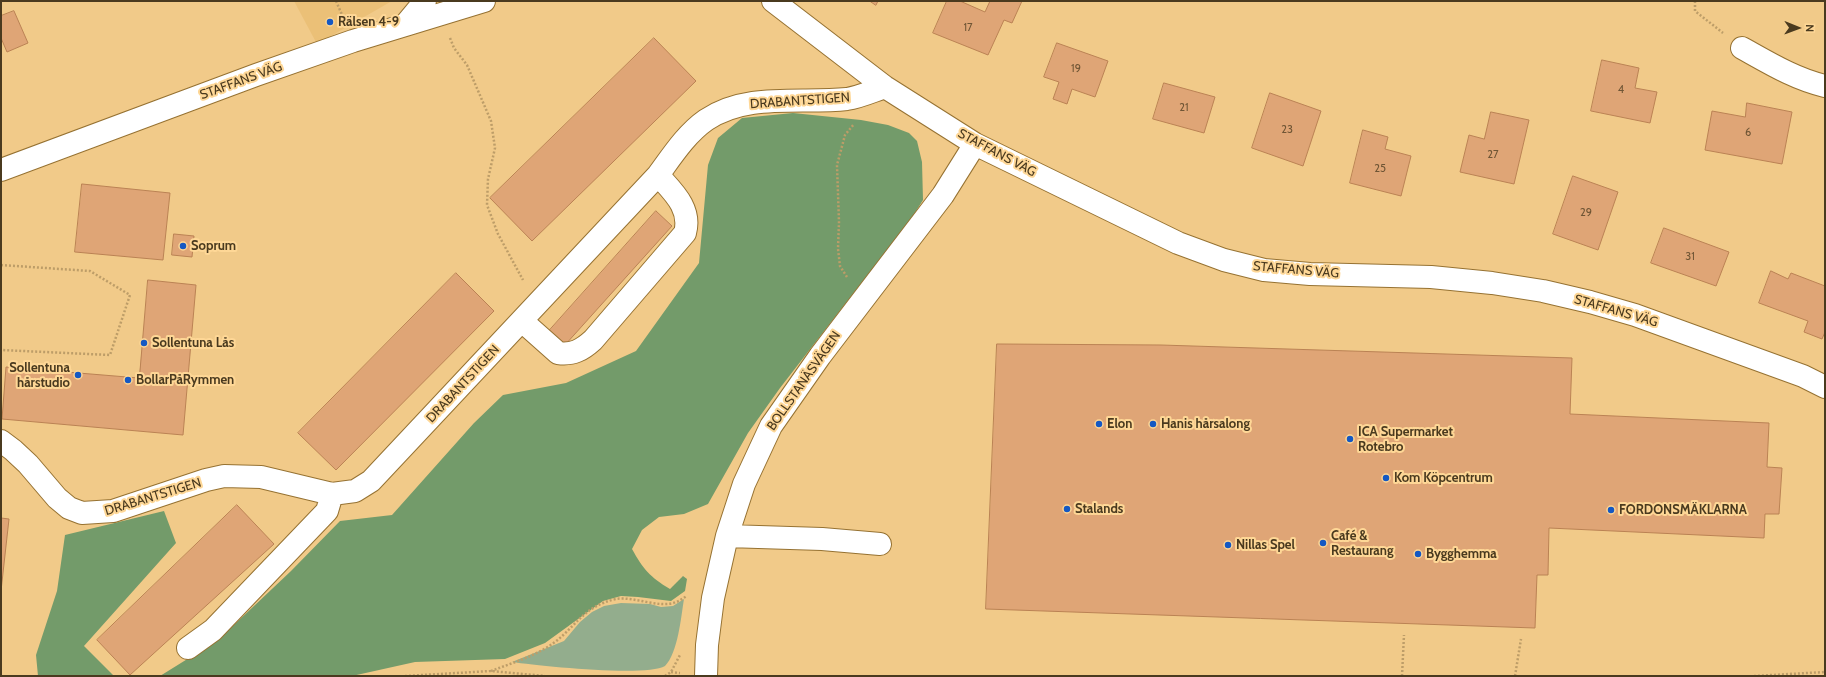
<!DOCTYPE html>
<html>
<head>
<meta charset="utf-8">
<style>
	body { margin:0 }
	#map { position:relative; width:1826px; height:677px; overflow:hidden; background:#f1ca89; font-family:Cabin,sans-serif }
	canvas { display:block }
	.frame { position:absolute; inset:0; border:2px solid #4a3a1f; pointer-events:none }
	.north { position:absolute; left:1778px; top:8px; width:40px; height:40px; -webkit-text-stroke:3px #fed796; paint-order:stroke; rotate:91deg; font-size:11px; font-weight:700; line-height:16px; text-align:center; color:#4a3a1f }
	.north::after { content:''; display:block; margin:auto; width:14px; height:18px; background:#4a3a1f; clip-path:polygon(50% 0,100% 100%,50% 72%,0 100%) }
</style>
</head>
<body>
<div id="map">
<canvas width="1826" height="677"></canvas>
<div class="frame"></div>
<div class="north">N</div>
</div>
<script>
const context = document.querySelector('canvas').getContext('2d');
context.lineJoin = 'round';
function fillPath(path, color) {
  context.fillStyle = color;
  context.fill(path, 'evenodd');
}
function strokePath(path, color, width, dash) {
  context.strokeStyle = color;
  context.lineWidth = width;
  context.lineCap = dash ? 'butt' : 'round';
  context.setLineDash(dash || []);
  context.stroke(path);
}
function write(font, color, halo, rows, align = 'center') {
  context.font = font + ' Cabin,sans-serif';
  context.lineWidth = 4;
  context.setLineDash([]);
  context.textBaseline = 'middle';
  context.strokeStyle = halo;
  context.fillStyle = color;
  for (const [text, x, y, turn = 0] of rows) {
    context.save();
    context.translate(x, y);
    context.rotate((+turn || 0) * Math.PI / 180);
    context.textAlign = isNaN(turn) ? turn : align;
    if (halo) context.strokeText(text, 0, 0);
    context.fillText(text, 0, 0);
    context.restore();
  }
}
fillPath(new Path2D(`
	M294 1H392L317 44Z`), '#ebc077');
fillPath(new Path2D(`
	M684 599C681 617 678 653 665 666 646 677 540 666 512 662L564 641 580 622 592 612 604 606 621 603 650 604 661 607 673 606Z`), '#93ad8d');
fillPath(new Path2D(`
	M793 113 861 120 888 125 909 133 917 141 922 162 923 200 911 219 780 388 748 433 708 504 684 514 659 517 642 530 632 549C643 569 650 577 670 589L683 576 687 579 685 591 671 601 638 597 621 596 603 601 545 643 505 659 415 662 352 676H160L218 640 291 571 340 521 392 515 474 423 503 395 566 383 636 351 699 263 708 165 718 138 742 118Z
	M164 511 176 543 84 646 114 676H38L36 655 57 591 65 535Z`), '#739b6a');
const building = new Path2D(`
	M870 1H878L876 5Z
	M947 1H960L985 12 990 1H1022L1012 23 1004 20 988 55 933 33Z
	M14 11 28 43 7 52 1 38V16Z
	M654 38 696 81 532 241 490 198Z
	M1057 43 1108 61 1095 97 1072 89 1067 104 1053 99 1059 82 1044 77Z
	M1602 60 1639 68 1635 88 1657 92 1650 123 1591 111Z
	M1164 83 1215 97 1204 133 1153 119Z
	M1270 93 1321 111 1303 166 1252 148Z
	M1747 103 1792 112 1782 164 1705 150 1712 111 1745 117Z
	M1491 112 1529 120 1514 184 1460 172 1469 135 1484 139Z
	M1363 130 1388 137 1385 149 1411 156 1401 196 1350 183Z
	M1573 176 1618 192 1598 250 1553 234Z
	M82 184 170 193 163 260 75 252Z
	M656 211 672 226 565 345 549 331Z
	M1664 228 1729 252 1716 286 1651 263Z
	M174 234 194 236 192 257 172 255Z
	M1771 271 1788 279 1791 273 1825 286V332L1822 339 1804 332 1808 321 1759 303Z
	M456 273 494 311 336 470 298 433Z
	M148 280 196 285 183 435 2 419 6 367 139 378Z
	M997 344 1161 345 1572 358 1570 414 1769 423 1767 467 1782 468 1779 514H1765L1764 538 1549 528 1548 575H1537L1535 628 986 609Z
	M237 505 274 544 130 675 97 640Z
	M1 518 9 519 1 591Z`);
fillPath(building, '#dfa576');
strokePath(building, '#ba8254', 1);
const minor = new Path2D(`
	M773 1 885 87 975 144 1178 243 1224 260 1264 270 1310 274 1431 277 1492 283 1543 291 1590 302 1635 315 1803 376 1825 387
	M405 25 425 1
	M1742 48C1769 63 1795 79 1825 86
	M1 170 256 75 353 41 484 1
	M522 321 558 353C573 355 582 350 593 340L685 233C692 208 672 191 658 175
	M1 441 13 450 28 464 57 498 69 508 82 513 113 511 206 480 224 476 261 477 332 494 355 491 371 481 658 175C672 156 686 134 706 120 747 92 801 104 847 99 860 97 873 91 885 87
	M727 536 822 539 880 544
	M188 648 213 630 327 511 332 494
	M706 676 707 645 713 598 727 536 744 484 771 426 820 356 943 195 975 144`);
strokePath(minor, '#967232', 24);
strokePath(new Path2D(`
	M336 1 343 17
	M1695 1V11L1723 33
	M450 38 454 48 467 65 491 121 495 148 488 179 487 205 498 234 523 280
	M1 265 90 271 130 295 110 355 1 350
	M847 277 840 266 838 249 839 222 837 165 845 135 854 124
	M491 671C512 663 536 656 555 642 577 625 584 606 616 599 634 596 660 609 676 602 680 601 683 598 687 596
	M671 672 680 673
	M405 676 491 671 545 676
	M665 676 671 672 680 655
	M1402 676 1404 635
	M1515 676 1521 639
	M1754 676 1825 672`), '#bd9d68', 2.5, [2, 2]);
strokePath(minor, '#fff', 22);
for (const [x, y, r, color] of [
	[330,22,4,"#1458c3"],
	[183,246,4,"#1458c3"],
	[144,343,4,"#1458c3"],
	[78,375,4,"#1458c3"],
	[128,380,4,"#1458c3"],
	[1099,424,4,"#1458c3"],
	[1153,424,4,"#1458c3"],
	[1350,439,4,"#1458c3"],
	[1386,478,4,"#1458c3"],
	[1067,509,4,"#1458c3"],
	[1611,510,4,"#1458c3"],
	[1323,543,4,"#1458c3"],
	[1228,545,4,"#1458c3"],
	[1418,554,4,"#1458c3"]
]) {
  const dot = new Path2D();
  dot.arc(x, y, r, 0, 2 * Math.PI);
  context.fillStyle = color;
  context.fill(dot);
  strokePath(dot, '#fed796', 1.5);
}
write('11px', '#6f5535', null, [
	["17",968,28],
	["19",1076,69],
	["4",1621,90],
	["21",1184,108],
	["23",1287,130],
	["6",1748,133],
	["27",1493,155],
	["25",1380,169],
	["29",1586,213],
	["31",1690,257]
]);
write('bold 13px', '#4a3a1f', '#fed796', [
	["Rälsen 4-9",338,22],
	["Soprum",191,246],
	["Sollentuna Lås",152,343],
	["Sollentuna",70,368,"right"],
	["hårstudio",70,383,"right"],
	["BollarPåRymmen",136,380],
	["Elon",1107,424],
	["Hanis hårsalong",1161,424],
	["ICA Supermarket",1358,432],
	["Rotebro",1358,447],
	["Kom Köpcentrum",1394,478],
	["Stalands",1075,509],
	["FORDONSMÄKLARNA",1619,510],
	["Café &",1331,536],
	["Restaurang",1331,551],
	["Nillas Spel",1236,545],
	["Bygghemma",1426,554]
], 'left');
write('13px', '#4a3a1f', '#fed796', [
	["STAFFANS VÄG",241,81,-20],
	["DRABANTSTIGEN",800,101,-4],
	["STAFFANS VÄG",997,153,28],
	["STAFFANS VÄG",1296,270,5],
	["STAFFANS VÄG",1616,311,16],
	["BOLLSTANÄSVÄGEN",804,381,-55],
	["DRABANTSTIGEN",463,384,-47],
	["DRABANTSTIGEN",153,497,-17]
]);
</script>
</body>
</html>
